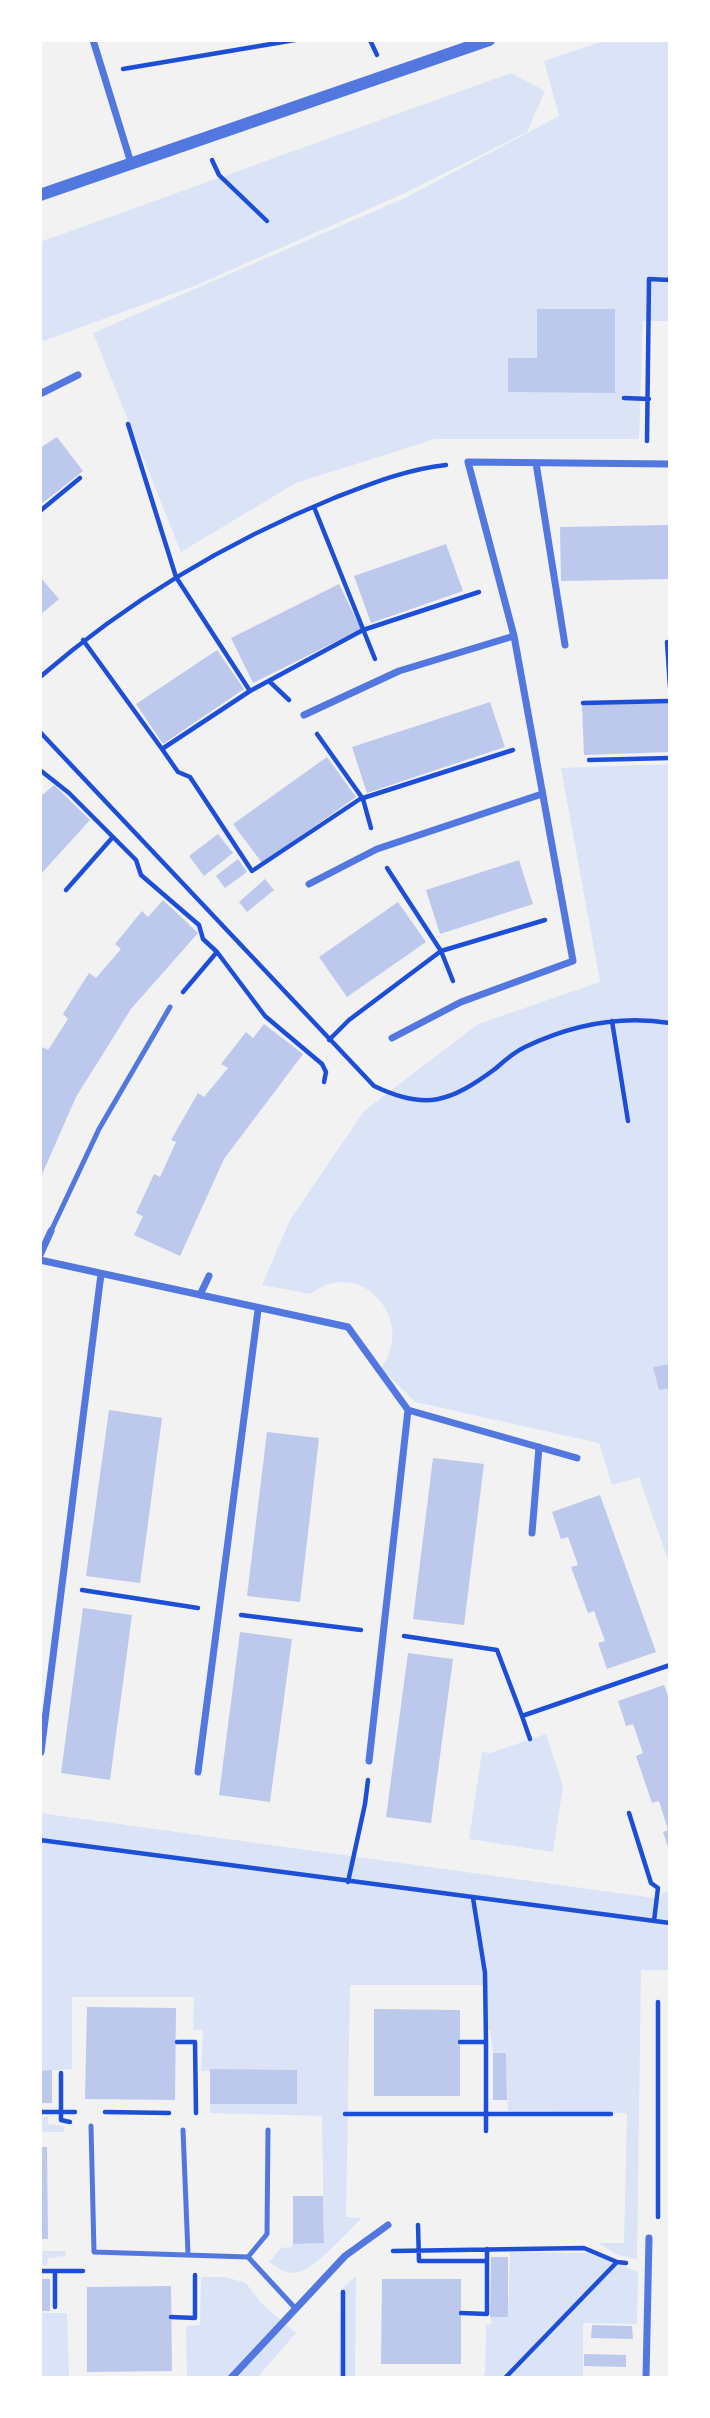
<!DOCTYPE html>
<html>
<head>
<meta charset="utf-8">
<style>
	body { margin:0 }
	#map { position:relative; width:710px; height:2418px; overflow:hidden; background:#f2f2f2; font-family:Barlow,sans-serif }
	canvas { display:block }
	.frame { position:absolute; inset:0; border:42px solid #fff; pointer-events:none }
</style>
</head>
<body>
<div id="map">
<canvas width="710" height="2418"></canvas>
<div class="frame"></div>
</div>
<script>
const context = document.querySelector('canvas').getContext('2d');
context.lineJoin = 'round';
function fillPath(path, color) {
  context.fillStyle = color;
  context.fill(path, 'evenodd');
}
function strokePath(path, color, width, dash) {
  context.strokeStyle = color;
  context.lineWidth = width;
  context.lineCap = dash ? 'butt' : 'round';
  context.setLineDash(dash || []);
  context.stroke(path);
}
fillPath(new Path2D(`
	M606 40H670V321H643L639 439H435L296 483 181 552 93 333 407 197 559 116 544 61Z
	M511 73 545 91 527 132 405 193 197 285 40 342V242Z
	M670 764V1566L639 1477 612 1485 599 1443 415 1402 381 1368C418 1320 359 1255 311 1294L262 1285 290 1220 364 1111 478 1024 600 982 561 768Z
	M546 1734 563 1786 553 1852 469 1839 482 1752 490 1753Z
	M40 1813 661 1899 662 1893 670 1891V1970H641L637 2259 618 2255 598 2243H624L627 2113 508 2111 506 2053H493L490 2030 484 2029V1985H350L346 2217 362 2218C348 2231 312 2273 294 2273 285 2273 277 2267 269 2262L281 2248 291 2247 293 2244 324 2243 322 2116 210 2113V2104H297V2070L201 2071 203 2030H193L194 1997H72V2069L40 2071Z
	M40 2117H48V2124L64 2126V2132H40Z
	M40 2251H66L65 2256 48 2258 47 2265H40Z
	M510 2252 591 2253 638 2272 637 2324 583 2323V2377L481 2378 485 2374 486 2325 492 2324 490 2317H508Z
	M356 2276 355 2378H339L340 2291Z
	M201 2277H225L246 2283 260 2302 296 2333 257 2378H187L186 2326 200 2325Z
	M40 2313H67L69 2378H40Z`), '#dbe4f7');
fillPath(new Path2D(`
	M537 309H615V393L508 392V358H537Z
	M57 437 83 471 40 505V448Z
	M670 525V579L561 581 560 527Z
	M446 544 463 591 371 623 354 576Z
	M40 577 59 599 40 615Z
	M339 584 361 629 253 683 231 638Z
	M217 650 244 689 163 744 136 704Z
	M490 702 505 747 367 793 352 747Z
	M670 702V752L584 755 582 705Z
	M327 757 356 797 262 863 233 824Z
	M54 785 90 820 40 875V797Z
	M218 834 233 853 204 876 189 856Z
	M238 859 247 872 225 888 216 876Z
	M519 860 533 904 440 934 426 890Z
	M265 879 274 890 247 912 239 902Z
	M163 900 198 933 131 1009 76 1097 40 1179V1046L48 1050 68 1019 63 1014 89 973 96 978 121 949 115 944 142 911 148 917Z
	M398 902 426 942 347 997 319 957Z
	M264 1024 303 1054 224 1159 180 1256 134 1235 143 1216 136 1213 154 1174 160 1177 176 1142 171 1140 198 1093 204 1097 228 1068 221 1064 246 1032 253 1038Z
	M670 1364V1388L659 1390 653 1367Z
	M109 1410 162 1418 140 1583 86 1576Z
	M267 1432 319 1438 300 1602 247 1596Z
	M433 1458 484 1464 464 1625 413 1619Z
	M600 1495 656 1652 607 1669 598 1643 605 1641 594 1611 588 1613 571 1567 578 1565 568 1537 561 1539 552 1512Z
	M83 1608 132 1615 110 1780 61 1773Z
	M240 1632 292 1639 270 1802 219 1795Z
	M408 1653 453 1659 431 1823 386 1817Z
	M664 1685 670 1701 669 1850 663 1832 668 1830 659 1801 652 1803 636 1756 643 1753 633 1724 626 1726 618 1701Z
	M87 2007 176 2008 175 2100 85 2099Z
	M374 2009 460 2010V2096H374Z
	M493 2053H506L507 2100H493Z
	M210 2069 297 2070V2104H210Z
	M52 2070V2103H40V2071Z
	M40 2147H47L48 2239H40Z
	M293 2196H323L324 2243 293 2244Z
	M491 2257H508V2317H490Z
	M40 2279H50V2311H40Z
	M382 2279H461V2364H381Z
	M171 2286 172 2371 87 2372V2287Z
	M592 2325 632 2326 633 2339 591 2338Z
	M584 2354 626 2355V2367L584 2366Z`), '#bdc9ec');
strokePath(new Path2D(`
	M370 40 377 55
	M123 69 295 40
	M212 160 219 175 267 221
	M624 398 649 399
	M647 441 649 279 670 280
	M314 507 375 659
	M40 511 80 478
	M83 640 162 749 250 691 176 577 128 424
	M667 642 670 687
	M40 677C128 601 226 542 334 498 370 484 407 469 446 465
	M269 681 289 700
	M250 691 363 630 479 592
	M583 703 670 701
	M40 732 374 1086C426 1111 450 1102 495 1069 504 1061 514 1052 525 1047 571 1025 620 1015 670 1023
	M317 734 363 799 371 828
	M162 749 178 772 190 777 252 871 360 799 513 750
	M589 760 670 758
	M40 770 69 793 136 860 141 875 199 925 203 939 217 952
	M387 868 441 951 453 981
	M66 890 112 838
	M183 992 217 952 265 1016 322 1064 326 1072 324 1082
	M612 1021 628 1121
	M329 1040 349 1020 441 951 545 920
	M82 1590 198 1608
	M241 1615 361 1630
	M404 1636 497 1650 522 1716 670 1665
	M522 1716 530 1739
	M629 1813 651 1883 658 1888 654 1921
	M40 1840 670 1923
	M348 1882 365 1804 368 1780
	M473 1898 485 1973 486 2042
	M177 2042H195L196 2113
	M460 2042H486V2131
	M61 2073V2120L70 2122
	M40 2112H75
	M105 2112 169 2113
	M345 2114H611
	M658 2217V2002
	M418 2225 419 2261H486
	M393 2251 584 2248 617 2262
	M40 2271H83
	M55 2271V2307
	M461 2313 487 2314V2249
	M171 2317 195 2318V2275
	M343 2378V2292
	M505 2378 617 2262 626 2263`), '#1d4ed8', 4.5);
strokePath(new Path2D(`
	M51 1231 99 1129 170 1007
	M91 2126 94 2252 248 2257 295 2308
	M183 2130 188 2254
	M248 2257 267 2234 268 2130`), '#5277de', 5);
strokePath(new Path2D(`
	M93 40 131 163
	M40 394 78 375
	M536 463 565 645
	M304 715 399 671 514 636
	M309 884 377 849 542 794
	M392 1038 461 1002 573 961 514 636 468 462 670 464
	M40 1255 51 1231
	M40 1260 348 1327 408 1410 577 1458
	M200 1295 209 1276
	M532 1533 539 1447
	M41 1752 101 1274
	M369 1761 408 1410
	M198 1772 258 1310
	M231 2378 345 2256 388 2225
	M646 2378 649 2238`), '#5277de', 7);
strokePath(new Path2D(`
	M40 195 489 40`), '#5277de', 12);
</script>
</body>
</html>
